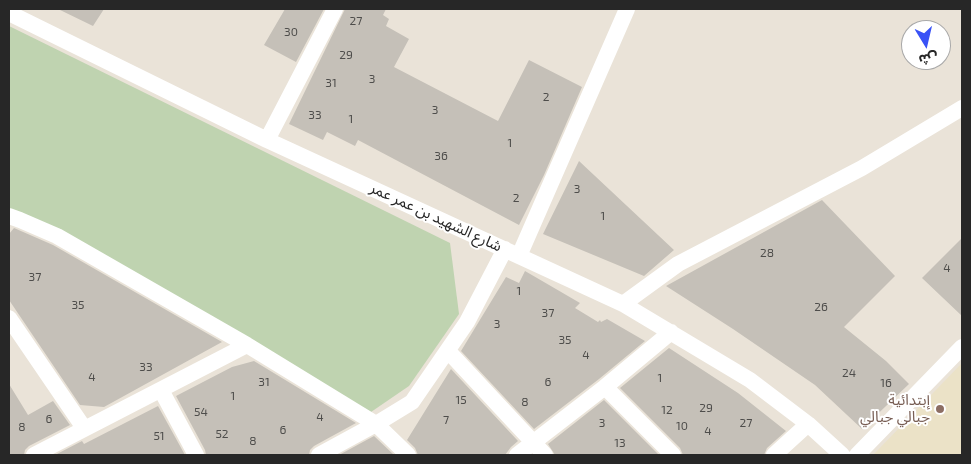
<!DOCTYPE html>
<html>
<head>
<meta charset="utf-8">
<style>
	body { margin:0 }
	#map { position:relative; width:971px; height:464px; overflow:hidden; background:#eae3d8; font-family:"Exo 2","Noto Sans Arabic",sans-serif }
	canvas { display:block }
	.frame { position:absolute; inset:0; border:10px solid #272727; pointer-events:none }
	.north { position:absolute; left:901px; top:20px; width:50px; height:50px; box-sizing:border-box; background:#fff; border:1px solid #a9a9a9; border-radius:50%; rotate:171deg; font-size:14px; font-weight:700; line-height:20px; text-align:center; color:#272727 }
	.north::after { content:''; display:block; margin:auto; width:18px; height:22px; background:#3952f6; clip-path:polygon(50% 0,100% 100%,50% 72%,0 100%) }
</style>
</head>
<body>
<div id="map">
<canvas width="971" height="464"></canvas>
<div class="frame"></div>
<div class="north">ش</div>
</div>
<script>
const context = document.querySelector('canvas').getContext('2d');
context.lineJoin = 'round';
function fillPath(path, color) {
  context.fillStyle = color;
  context.fill(path, 'evenodd');
}
function strokePath(path, color, width, dash) {
  context.strokeStyle = color;
  context.lineWidth = width;
  context.lineCap = dash ? 'butt' : 'round';
  context.setLineDash(dash || []);
  context.stroke(path);
}
function write(font, color, halo, rows, align = 'center') {
  context.font = font + ' "Exo 2","Noto Sans Arabic",sans-serif';
  context.lineWidth = 4;
  context.setLineDash([]);
  context.textBaseline = 'middle';
  context.strokeStyle = halo;
  context.fillStyle = color;
  for (const [text, x, y, turn = 0] of rows) {
    context.save();
    context.translate(x, y);
    context.rotate((+turn || 0) * Math.PI / 180);
    context.textAlign = isNaN(turn) ? turn : align;
    if (halo) context.strokeText(text, 0, 0);
    context.fillText(text, 0, 0);
    context.restore();
  }
}
fillPath(new Path2D(`
	M962 363V455H873Z`), '#ebe2c7');
fillPath(new Path2D(`
	M9 26 450 243 459 314 409 386 371 412 9 211Z`), '#bfd3b0');
fillPath(new Path2D(`
	M58 9H104L93 26Z
	M285 9H324L296 62 264 45Z
	M345 9H386L383 15 389 19 386 26 409 39 394 67 498 121 529 60 582 87 544 175 519 225 358 140 355 146 327 132 323 140 289 124Z
	M579 161 674 250 644 276 543 234Z
	M822 200 895 276 844 327 886 361 909 384 862 429 815 385 733 329 666 286Z
	M14 228 53 245 222 342 104 407 80 405 9 300V234Z
	M962 238V316L922 278Z
	M525 271 580 303 575 308 598 322 600 320 601 322 607 319 645 341 599 379 534 429 461 351 506 277 519 283Z
	M669 348 738 393 786 431 767 448 764 455H683L680 448 620 388Z
	M254 361 356 423 314 446 310 450 309 455H206L205 450 176 396 232 367Z
	M451 369 518 441 511 447 505 455H418L415 448 407 440Z
	M9 384 28 415 53 401 70 425 29 446 25 450 24 455H9Z
	M604 400 659 455H555L548 444Z
	M158 406 185 455H55L82 441 84 444Z
	M374 436 394 455H339Z`), '#c5c0b8');
strokePath(new Path2D(`
	M9 13 267 140 623 304 750 380 808 424 842 455
	M267 140 335 9
	M9 216 20 220 57 236 247 345 376 424 408 455
	M519 256 627 9
	M623 304 678 264 862 168 962 108
	M9 318 84 428
	M448 351 545 455
	M605 387 673 455
	M161 390 196 455
	M34 455 247 345
	M319 455 376 424 412 402 467 322 505 249
	M517 455 605 387 671 332
	M774 455 808 424
	M857 455 962 347`), '#fff', 16);
for (const [x, y, r, color] of [
	[940,409,5,"#8d6e63"]
]) {
  const dot = new Path2D();
  dot.arc(x, y, r, 0, 2 * Math.PI);
  context.fillStyle = color;
  context.fill(dot);
  strokePath(dot, '#fff', 2);
}
write('12px', '#4e4d4b', null, [
	["27",356,21],
	["30",291,32],
	["29",346,55],
	["3",372,79],
	["31",331,83],
	["2",546,97],
	["3",435,110],
	["33",315,115],
	["1",351,119],
	["1",510,143],
	["36",441,156],
	["3",577,189],
	["2",516,198],
	["1",603,216],
	["28",767,253],
	["4",947,268],
	["37",35,277],
	["1",519,291],
	["35",78,305],
	["26",821,307],
	["37",548,313],
	["3",497,324],
	["35",565,340],
	["4",586,355],
	["33",146,367],
	["24",849,373],
	["4",92,377],
	["1",660,378],
	["31",264,382],
	["6",548,382],
	["16",886,383],
	["1",233,396],
	["15",461,400],
	["8",525,402],
	["29",706,408],
	["12",667,410],
	["54",201,412],
	["4",320,417],
	["6",49,419],
	["7",446,420],
	["3",602,423],
	["27",746,423],
	["10",682,426],
	["8",22,427],
	["6",283,430],
	["4",708,431],
	["52",222,434],
	["51",159,436],
	["8",253,441],
	["13",620,443]
]);
write('15px', '#272727', '#fff', [
	["شارع الشهيد بن عمر عمر",436,217,25]
]);
write('15px', '#785e54', '#fff', [
	["إبتدائية",930,400],
	["جبالي جبالي",930,417]
], 'right');
</script>
</body>
</html>
